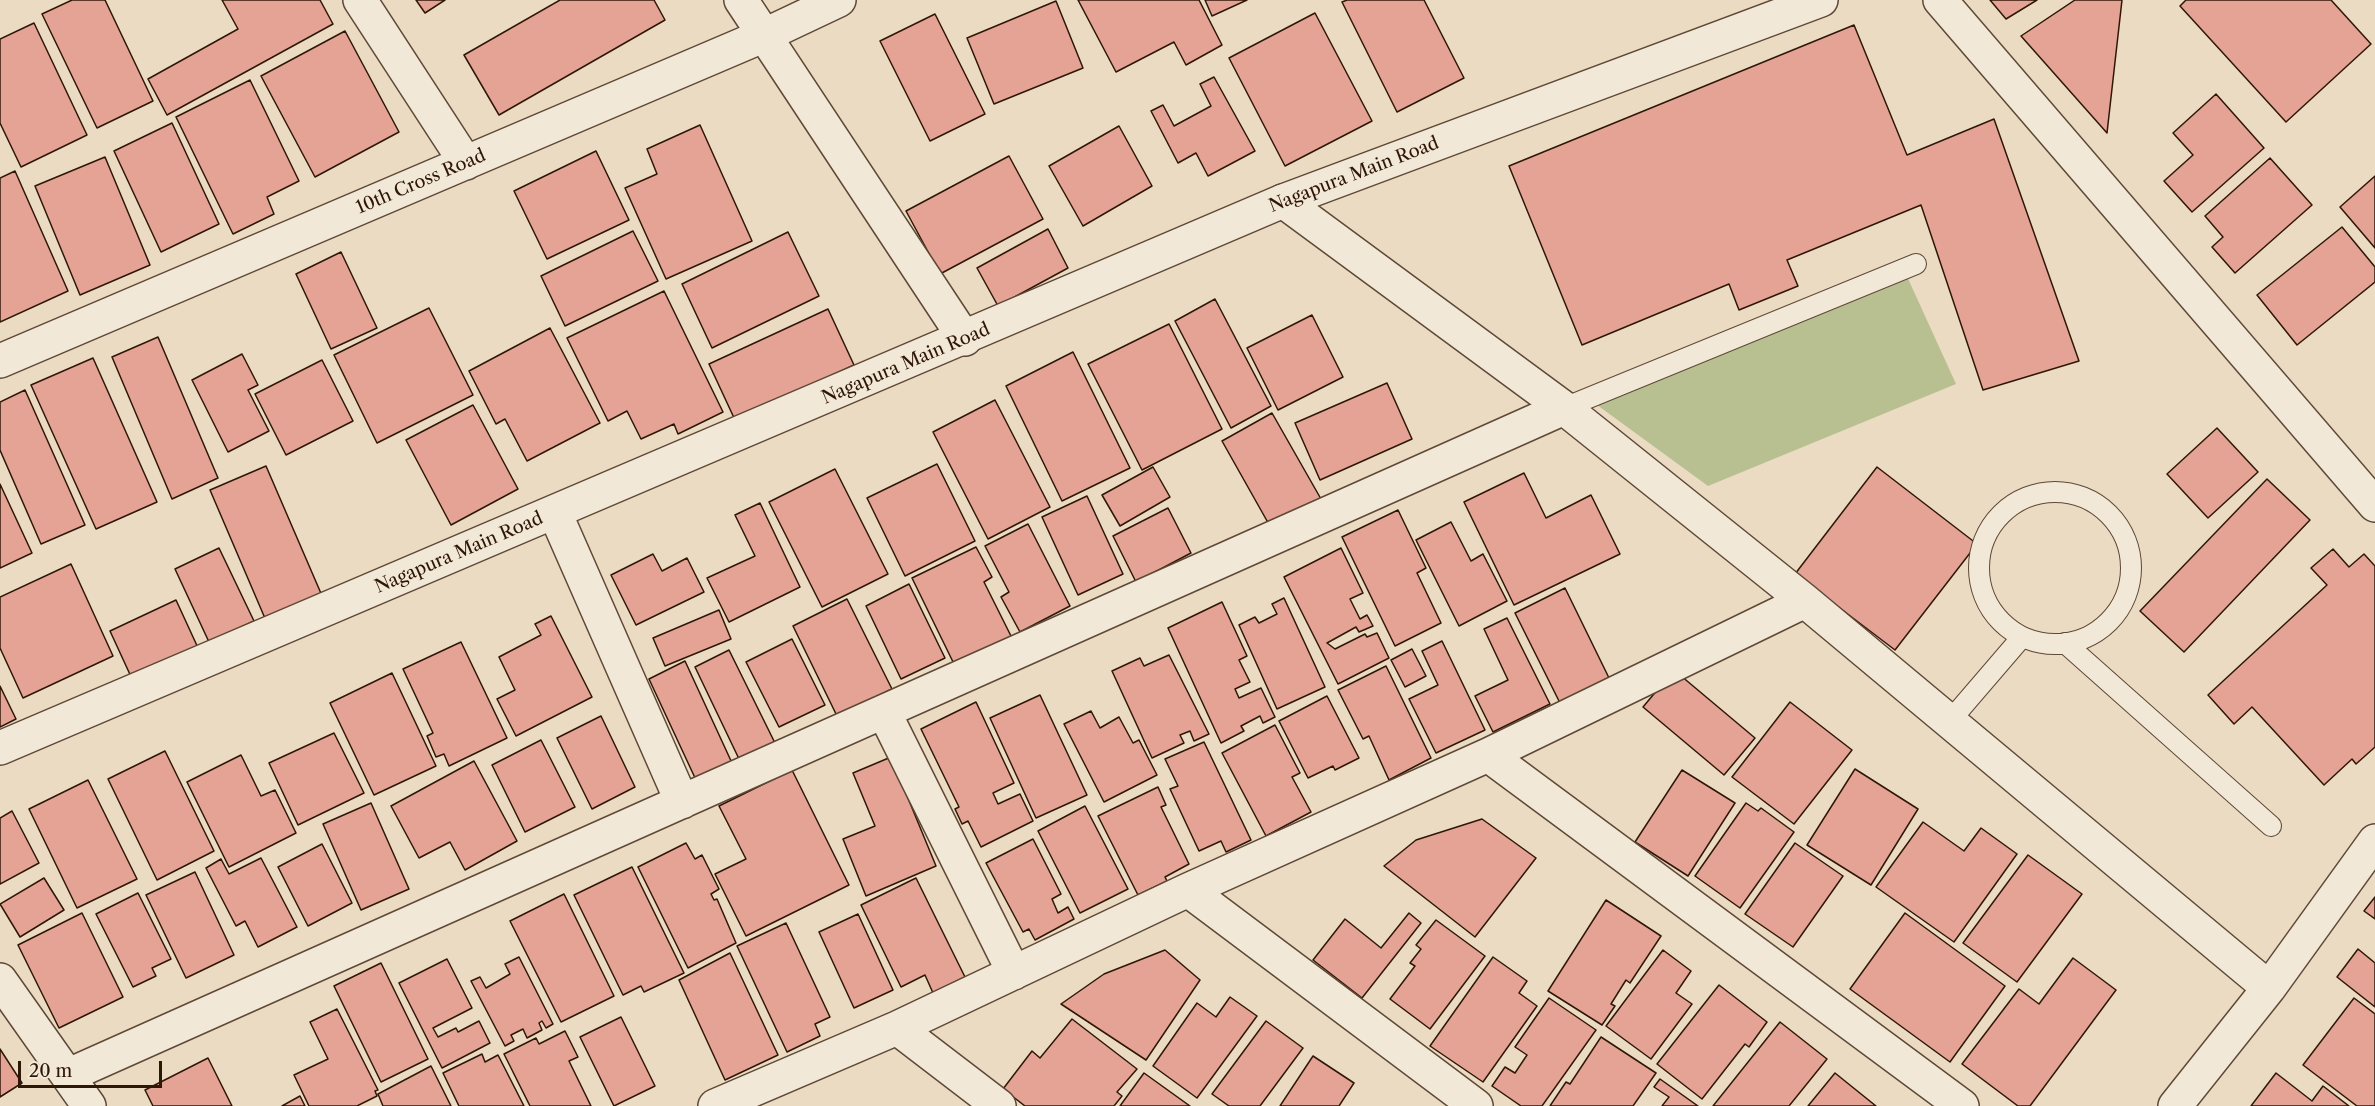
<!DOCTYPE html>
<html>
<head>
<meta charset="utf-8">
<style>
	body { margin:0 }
	#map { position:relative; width:2375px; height:1106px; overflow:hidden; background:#ebdbc2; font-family:"Libre Caslon Text",serif }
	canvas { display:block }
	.scale { position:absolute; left:18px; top:1061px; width:144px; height:27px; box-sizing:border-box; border:3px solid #2f1707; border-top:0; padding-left:8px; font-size:18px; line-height:21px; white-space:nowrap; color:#2f1707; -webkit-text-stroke:4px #f2e8d7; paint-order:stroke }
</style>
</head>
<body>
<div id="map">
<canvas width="2375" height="1106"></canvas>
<div class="scale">20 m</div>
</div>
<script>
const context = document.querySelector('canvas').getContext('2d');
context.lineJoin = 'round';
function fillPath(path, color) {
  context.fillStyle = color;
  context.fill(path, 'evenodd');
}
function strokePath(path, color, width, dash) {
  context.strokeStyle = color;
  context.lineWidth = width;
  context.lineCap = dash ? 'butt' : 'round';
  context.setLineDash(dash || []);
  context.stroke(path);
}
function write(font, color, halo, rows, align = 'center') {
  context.font = font + ' "Libre Caslon Text",serif';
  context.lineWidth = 5;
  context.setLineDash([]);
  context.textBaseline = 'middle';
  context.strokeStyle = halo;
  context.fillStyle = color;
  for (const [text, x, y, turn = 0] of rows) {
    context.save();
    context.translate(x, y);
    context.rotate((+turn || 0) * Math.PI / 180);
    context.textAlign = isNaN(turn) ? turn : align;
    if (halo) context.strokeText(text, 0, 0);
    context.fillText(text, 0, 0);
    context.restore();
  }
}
fillPath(new Path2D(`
	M1900 261 1956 384 1708 486 1582 394Z`), '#b8c092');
const building = new Path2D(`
	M72 0H105L153 101 97 128 42 14Z
	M222 0H320L333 24 167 115 148 79 238 29Z
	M416 0H445L425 13Z
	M560 0H654L665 20 499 115 464 55Z
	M1078 0H1199L1222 45 1186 65 1174 42 1116 72Z
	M1205 0H1247L1212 16Z
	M1347 0H1424L1464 78 1397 112 1342 2Z
	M1990 0H2037L2006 19Z
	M2075 0H2122L2107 133 2021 36Z
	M2186 0H2331L2371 44 2286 122 2180 6Z
	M1056 1 1083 68 994 104 967 38Z
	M1315 13 1372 121 1285 166 1229 58Z
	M935 14 985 114 930 141 880 41Z
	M34 23 87 135 21 167 0 123V39Z
	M1854 25 1907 155 1994 119 2079 361 1983 390 1921 205 1787 260 1798 286 1739 310 1729 284 1582 345 1509 166Z
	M345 31 399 132 315 177 261 76Z
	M1214 77 1255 151 1208 176 1196 153 1178 163 1151 111 1163 105 1174 126 1211 106 1200 84Z
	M250 80 299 181 267 197 274 214 233 234 176 117Z
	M2216 94 2264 148 2192 212 2164 181 2193 155 2173 133Z
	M172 123 219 224 161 252 114 151Z
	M700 125 752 241 666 279 625 188 657 174 647 149Z
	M1119 126 1152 186 1083 226 1049 166Z
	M596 151 629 220 547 259 514 191Z
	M1009 156 1043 219 940 274 906 211Z
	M105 157 150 265 80 295 35 186Z
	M2270 158 2312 205 2235 273 2212 247 2223 237 2205 216Z
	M15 171 68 291 0 322V178Z
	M2375 176V248L2340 207Z
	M2342 227 2375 267V282L2297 345 2257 295Z
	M1048 229 1068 268 998 306 977 268Z
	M633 231 658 281 565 326 541 276Z
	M788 232 819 296 712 348 682 284Z
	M341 252 377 328 331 349 296 274Z
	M664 291 723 412 678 434 674 424 641 439 627 411 608 421 567 338Z
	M1215 299 1271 406 1231 428 1175 321Z
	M429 308 473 395 377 443 334 355Z
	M828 309 854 365 735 420 709 364Z
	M1312 315 1343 377 1278 410 1247 348Z
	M1169 324 1222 429 1142 470 1088 364Z
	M550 328 600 423 527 461 505 419 496 424 469 371Z
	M158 337 218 478 172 499 112 357Z
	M1073 352 1130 468 1062 501 1006 386Z
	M242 354 258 385 248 390 269 431 228 452 192 380Z
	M93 358 157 502 96 529 31 385Z
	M322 360 353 421 286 455 255 394Z
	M1387 383 1412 439 1320 480 1295 423Z
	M25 390 85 525 41 544 0 450V402Z
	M995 400 1050 507 988 539 933 432Z
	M473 405 518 489 451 525 406 440Z
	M1272 413 1321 499 1271 528 1222 441Z
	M2217 428 2258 472 2208 518 2167 474Z
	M937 464 975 541 905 576 867 498Z
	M266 466 323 598 267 623 210 490Z
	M1153 467 1170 497 1120 526 1102 495Z
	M1877 467 1977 544 1895 650 1795 574Z
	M835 469 888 574 822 607 769 502Z
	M1524 473 1546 518 1591 495 1620 554 1514 605 1464 502Z
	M2267 479 2310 520 2184 652 2140 611Z
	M0 484 32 553 0 568Z
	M1087 496 1123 574 1078 595 1042 517Z
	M760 503 800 587 729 622 707 578 755 556 735 515Z
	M1168 508 1191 553 1136 582 1113 536Z
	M1398 510 1426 568 1417 573 1441 623 1395 646 1342 537Z
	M1451 522 1471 561 1483 554 1507 601 1459 626 1416 540Z
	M1028 524 1070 606 1020 632 1001 597 1009 592 985 546Z
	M976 547 992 577 984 582 1012 638 955 666 912 578Z
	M219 548 254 621 209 642 175 569Z
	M1341 548 1363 593 1350 599 1360 619 1367 615 1373 626 1359 632 1356 627 1327 643 1335 649 1365 634 1367 637 1377 633 1389 658 1338 684 1284 577Z
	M2333 549 2349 567 2364 554 2375 566V747L2356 764 2352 759 2324 785 2252 707 2234 724 2208 695 2327 585 2311 568Z
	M653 554 662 571 687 558 704 592 636 625 611 575Z
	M71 564 113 656 23 698 0 648V597Z
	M909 584 945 658 901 679 866 606Z
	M1565 588 1611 682 1562 707 1515 613Z
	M1284 598 1325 687 1277 709 1239 625 1255 617 1259 623 1277 614 1272 604Z
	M847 599 892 689 837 716 793 626Z
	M176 600 199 650 133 681 110 631Z
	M1222 602 1247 656 1239 660 1250 682 1235 689 1239 698 1261 688 1275 717 1263 723 1260 716 1241 726 1244 731 1221 743 1168 628Z
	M719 610 731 639 665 666 653 638Z
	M551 616 592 697 516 736 497 699 515 690 499 657 541 635 535 624Z
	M1507 618 1550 704 1493 732 1475 696 1508 680 1484 629Z
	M792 639 825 705 779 727 746 662Z
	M1442 641 1485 730 1436 753 1409 699 1438 685 1422 651Z
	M461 642 507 738 449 766 444 754 436 757 427 736 433 733 403 669Z
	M1412 649 1426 676 1405 687 1391 660Z
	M729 650 775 743 740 761 695 667Z
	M1169 655 1209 734 1194 741 1190 731 1180 735 1184 743 1152 758 1112 671 1140 658 1144 666Z
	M685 661 732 763 696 780 649 679Z
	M1386 666 1431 758 1389 780 1369 736 1363 739 1338 690Z
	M1674 670 1755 738 1724 775 1643 707Z
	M392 673 436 766 374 795 330 703Z
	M0 686 16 719 0 727Z
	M1040 695 1087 795 1036 818 990 718Z
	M1327 696 1359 758 1335 770 1333 766 1308 778 1279 721Z
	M976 702 1014 783 993 793 998 804 1020 794 1033 821 981 847 968 821 962 824 955 809 959 807 921 729Z
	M1790 702 1852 750 1794 824 1732 777Z
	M1091 711 1100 728 1119 717 1133 743 1139 740 1157 775 1104 802 1064 724Z
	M601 716 635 787 592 809 557 738Z
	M1275 725 1300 773 1292 777 1311 812 1266 836 1222 753Z
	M334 733 364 793 298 825 269 763Z
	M541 740 575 807 525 832 492 765Z
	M1204 742 1251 840 1226 852 1221 841 1199 851 1170 789 1178 786 1165 759Z
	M165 751 214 851 157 880 108 779Z
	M241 755 261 796 275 790 296 833 229 867 187 782Z
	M891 757 936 866 866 896 843 839 875 826 853 773Z
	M474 761 517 841 465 870 450 842 419 858 391 806Z
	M1855 769 1918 809 1871 885 1807 845Z
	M792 770 849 885 746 936 715 874 746 859 719 806Z
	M1682 770 1735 803 1688 876 1635 842Z
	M88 780 137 879 77 908 29 809Z
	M1158 787 1166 805 1161 807 1189 864 1165 877 1167 881 1138 895 1098 816Z
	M371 803 409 889 361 910 323 824Z
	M1746 803 1758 811 1761 808 1794 832 1740 908 1695 876Z
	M1085 806 1128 889 1080 913 1038 831Z
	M12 811 39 863 0 884V818Z
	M1482 819 1536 858 1475 937 1384 866 1416 840Z
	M1923 822 1964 851 1981 828 2017 854 1954 942 1876 887Z
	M1033 839 1061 894 1052 899 1058 913 1068 907 1074 919 1035 940 1029 929 1023 932 986 863Z
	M686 843 695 859 702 855 719 889 711 894 714 900 717 899 736 943 688 968 638 867Z
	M1795 843 1843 876 1793 947 1745 914Z
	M322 844 352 903 308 926 278 867Z
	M2028 855 2082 894 2017 982 1963 943Z
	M261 858 297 927 258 947 245 921 236 926 206 868 221 859 229 874Z
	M632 867 684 973 644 992 641 986 623 995 574 895Z
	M195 872 234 955 186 978 146 895Z
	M44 878 64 910 20 937 0 904Z
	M916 878 965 977 933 993 925 975 901 987 861 905Z
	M138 893 171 959 152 968 156 976 133 987 96 914Z
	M564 894 614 996 561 1022 510 921Z
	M2375 897V919L2364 911Z
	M1606 900 1661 936 1630 983 1626 980 1611 1004 1615 1006 1602 1025 1548 991Z
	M82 913 123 997 59 1028 18 945Z
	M1409 913 1421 923 1362 998 1313 960 1345 919 1381 948Z
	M1905 913 2005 986 1950 1062 1850 989Z
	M858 914 893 990 854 1008 819 932Z
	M1436 920 1485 956 1430 1029 1390 999 1415 966 1410 963 1421 949 1416 945Z
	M786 923 830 1017 815 1024 820 1036 787 1052 737 946Z
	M2358 949 2375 963V1007L2337 977Z
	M1165 950 1200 980 1146 1060 1061 1004 1104 974Z
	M1663 950 1691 971 1676 993 1692 1004 1651 1059 1606 1026Z
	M730 953 778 1055 725 1080 679 980Z
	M519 957 553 1024 546 1028 542 1021 539 1023 542 1030 527 1038 523 1029 511 1035 514 1041 505 1046 471 981 480 977 486 988 510 974 505 964Z
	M1493 957 1527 981 1519 993 1537 1006 1483 1082 1430 1046Z
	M2073 958 2116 990 2030 1106H2018L1962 1064 2019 989 2039 1004Z
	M447 959 472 1008 433 1028 438 1037 456 1028 458 1032 479 1021 490 1043 442 1068 399 983Z
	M381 963 428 1059 381 1082 334 986Z
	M1719 985 1767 1022 1749 1047 1745 1044 1702 1099 1657 1064Z
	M1230 997 1257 1016 1197 1098 1153 1066 1197 1003 1216 1017Z
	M1549 998 1596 1030 1542 1106H1521L1492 1086 1505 1067 1515 1073 1527 1055 1515 1047Z
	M2354 998 2375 1014V1106H2357L2303 1065Z
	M337 1009 378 1090 375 1091 377 1096 357 1106H309L294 1075 328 1059 310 1022Z
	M621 1017 655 1086 614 1106 580 1037Z
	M1072 1019 1137 1069 1117 1092 1122 1096 1114 1106H1025L1003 1089 1032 1051 1040 1058Z
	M1266 1021 1303 1048 1260 1106H1229L1212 1094Z
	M1780 1022 1827 1059 1789 1106H1713Z
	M565 1031 578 1057 569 1061 591 1106H530L504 1054 536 1038 539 1044Z
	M1601 1037 1656 1073 1633 1106H1550L1566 1082 1570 1084Z
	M0 1049 22 1083 0 1097Z
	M482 1054 485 1062 498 1055 524 1106H459L443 1073Z
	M1313 1056 1354 1083 1339 1106H1280Z
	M208 1058 232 1106H153L145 1090Z
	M431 1066 451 1106H383L378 1094Z
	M1144 1073 1190 1106H1120Z
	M1835 1073 1876 1106H1808Z
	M2276 1073 2312 1101 2323 1086 2349 1106H2251Z
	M1660 1079 1698 1106H1662L1669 1097 1654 1087Z
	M300 1096 305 1106H282Z`);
fillPath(building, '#e4a394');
strokePath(building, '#2f1707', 1.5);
const service = new Path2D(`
	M1564 408 1916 264
	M1979 568a76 76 0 1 1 152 0a76 76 0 1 1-152 0Z
	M2065 643 2271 826
	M1949 722 2022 637`);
const minor = new Path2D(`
	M360 0 466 163
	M741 0 965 339
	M1940 0 2375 505
	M1283 201 1564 408 1805 601 2269 988
	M0 361 765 35 839 0
	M555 513 682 802
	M884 712 1014 973
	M1488 755 1805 601
	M1188 890 1476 1106
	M0 980 89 1106
	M897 1028 999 1106
	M69 1075 1564 408
	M715 1106 897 1028 1188 890 1488 755 1962 1106
	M2175 1106 2269 988 2375 841`);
const tertiary = new Path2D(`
	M0 748 1283 201 1821 0`);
strokePath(service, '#5e4836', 22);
strokePath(minor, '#5e4836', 36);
strokePath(tertiary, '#5e4836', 36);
strokePath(service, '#f2e8d7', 20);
strokePath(minor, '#f2e8d7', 33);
strokePath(tertiary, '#f2e8d7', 33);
write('18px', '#2f1707', '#f2e8d7', [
	["Nagapura Main Road",1354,175,-21],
	["10th Cross Road",421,182,-23],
	["Nagapura Main Road",906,364,-23],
	["Nagapura Main Road",459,553,-23]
]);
</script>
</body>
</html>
